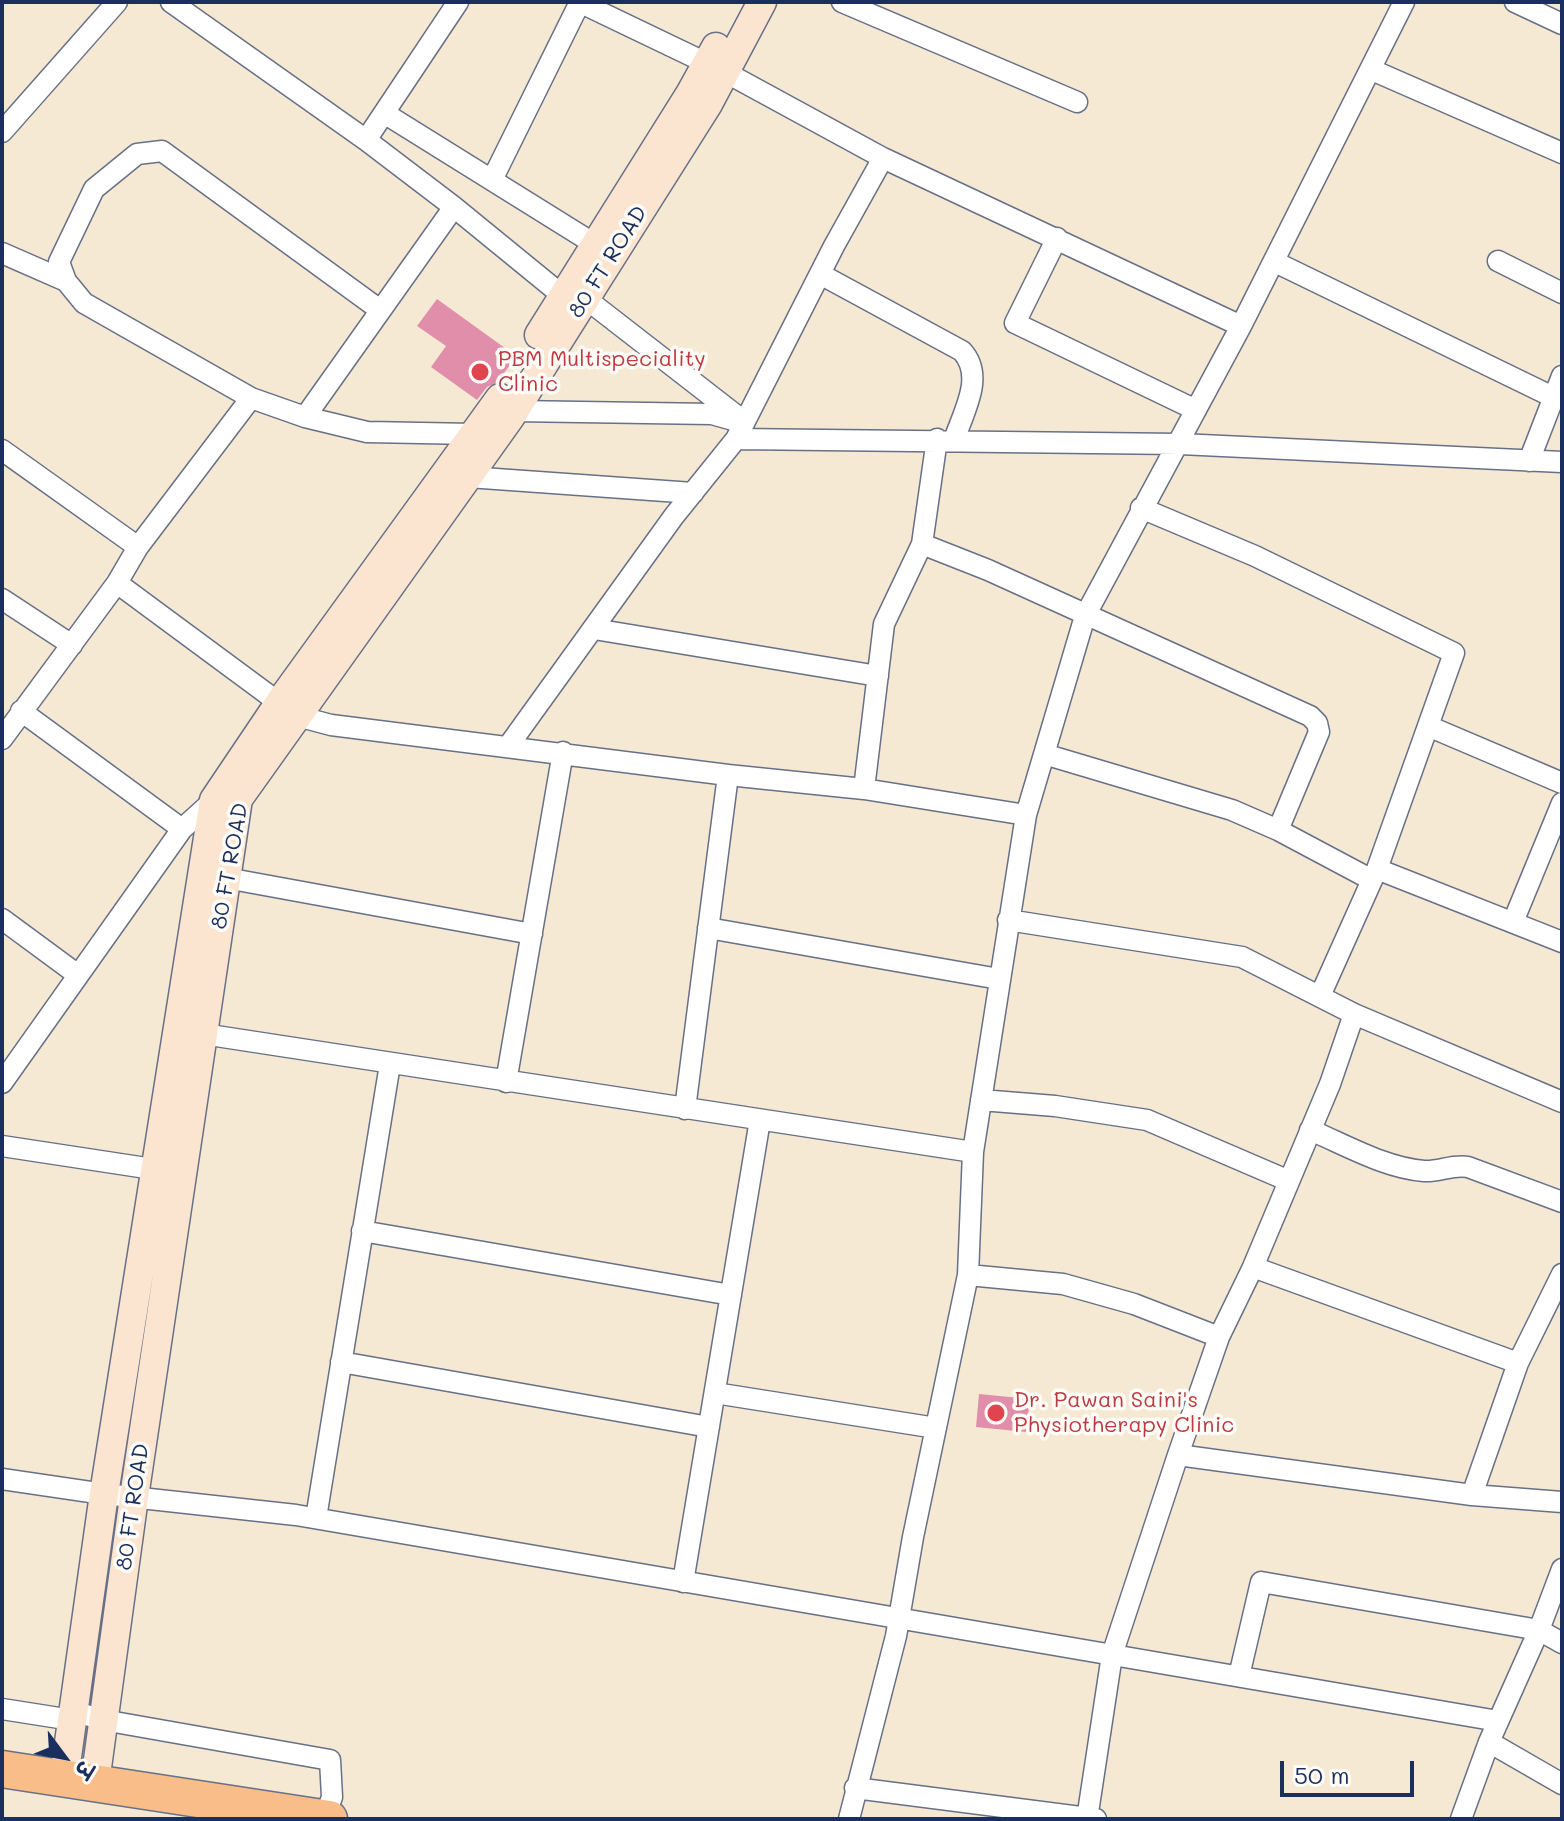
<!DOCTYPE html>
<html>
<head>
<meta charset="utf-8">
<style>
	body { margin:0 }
	#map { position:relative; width:1564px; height:1821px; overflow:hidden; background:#f5e9d4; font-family:Mali,"Playpen Sans Deva",sans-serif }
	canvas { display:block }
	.frame { position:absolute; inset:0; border:4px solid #1b2f5e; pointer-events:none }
	.north { position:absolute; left:24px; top:1717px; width:80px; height:80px; -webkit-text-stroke:6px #fdfcf7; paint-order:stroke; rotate:122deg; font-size:22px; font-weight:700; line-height:32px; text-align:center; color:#1b2f5e }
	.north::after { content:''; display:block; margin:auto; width:28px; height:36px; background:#1b2f5e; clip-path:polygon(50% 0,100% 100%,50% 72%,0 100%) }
	.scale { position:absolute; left:1280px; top:1761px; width:134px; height:36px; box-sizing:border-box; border:4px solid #1b2f5e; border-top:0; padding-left:10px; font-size:24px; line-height:28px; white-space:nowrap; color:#1b2f5e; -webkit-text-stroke:6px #fdfcf7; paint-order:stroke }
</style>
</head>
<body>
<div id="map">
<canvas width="1564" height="1821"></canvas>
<div class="frame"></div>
<div class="north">उ</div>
<div class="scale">50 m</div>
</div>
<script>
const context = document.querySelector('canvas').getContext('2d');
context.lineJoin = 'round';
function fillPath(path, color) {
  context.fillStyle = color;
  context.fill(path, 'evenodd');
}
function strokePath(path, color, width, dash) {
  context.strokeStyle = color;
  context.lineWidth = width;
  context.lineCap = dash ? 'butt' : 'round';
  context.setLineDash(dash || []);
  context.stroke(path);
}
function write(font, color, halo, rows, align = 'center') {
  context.font = font + ' Mali,sans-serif';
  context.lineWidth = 7;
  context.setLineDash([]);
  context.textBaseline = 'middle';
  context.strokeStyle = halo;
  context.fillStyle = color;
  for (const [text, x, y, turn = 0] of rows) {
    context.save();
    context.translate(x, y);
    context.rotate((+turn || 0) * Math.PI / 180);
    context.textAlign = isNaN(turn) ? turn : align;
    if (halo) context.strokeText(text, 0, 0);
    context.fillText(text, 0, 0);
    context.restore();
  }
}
fillPath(new Path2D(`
	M437 299 516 356 498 382 487 387 477 400 431 367 446 346 417 326Z
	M979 1394 1030 1399 1026 1432 976 1427Z`), '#e18eab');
const street = new Path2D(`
	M171 2 366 140 454 207 563 296
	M579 2 725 72 883 158 1241 326
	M842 2 1077 102
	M1515 2 1562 24
	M1372 70 1562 153
	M384 113 596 245
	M2 132 117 2
	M366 140 458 2
	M492 180 580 2
	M1057 238 1015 323 1196 410
	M2 253 66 281
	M1498 261 1562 293
	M1275 262 1553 397
	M820 274 962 351C985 376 964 411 954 440
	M585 298 737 416
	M380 310 162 151 137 154 94 189 59 262 66 281 84 303 251 398 305 417 367 432 474 434
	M514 411 712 414 744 423
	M305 417 454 207
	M736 439 1180 444 1562 462
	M2 450 138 547
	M1529 461 1562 376
	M468 477 693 493
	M1141 508 1255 556 1454 653 1377 869
	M922 544 988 570 1310 716 1317 723 1319 732 1278 830
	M117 583 297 716 331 725 728 775 864 789 1026 815
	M2 599 72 645
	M594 629 878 676
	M21 711 182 829
	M1428 726 1562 783
	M2 739 117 583 138 547 251 398
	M509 745 674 516 736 439 834 246 883 158
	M1044 754 1232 810 1278 830 1372 880
	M864 789 884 624 922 544 937 439
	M226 878 532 934
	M2 919 78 975
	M1008 920 1242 957 1354 1014 1562 1102
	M1513 922 1562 803
	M708 928 999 979
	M1320 996 1377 869 1562 942
	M203 1034 973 1152
	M506 1082 563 752
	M2 1083 182 829 214 800
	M981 1100 1055 1106 1147 1120 1289 1181
	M685 1109 728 775
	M1310 1130C1346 1145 1385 1168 1424 1171 1439 1172 1453 1164 1468 1167L1562 1202
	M2 1146 166 1171
	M362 1231 731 1295
	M1253 1267 1518 1363
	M968 1275 1063 1284 1134 1304 1219 1337
	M341 1362 709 1427
	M715 1393 936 1428
	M1178 1455 1472 1495 1562 1502
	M2 1479 104 1494 296 1515 1498 1721
	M1472 1495 1518 1363 1562 1274
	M316 1518 390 1064
	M683 1582 760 1120
	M1239 1676 1261 1582 1539 1630 1562 1643
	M2 1709 72 1720
	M73 1711 103 1720 330 1760 332 1797 327 1811
	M1489 1742 1562 1784
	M855 1788 1096 1819
	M849 1819 896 1636 913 1537 968 1275 973 1152 1026 815 1085 616 1241 326 1404 2
	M1087 1819 1112 1655 1178 1455 1219 1337 1253 1267 1330 1084 1354 1014
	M1461 1819 1489 1742 1539 1630 1562 1569`);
const secondary = new Path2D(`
	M539 335 690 94 716 47
	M64 1778 104 1494 214 800 280 702 500 398
	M95 1782 134 1497 238 799 511 416 708 104 762 2`);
const highway = new Path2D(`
	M2 1769 329 1819`);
strokePath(street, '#677087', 23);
strokePath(secondary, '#677087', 31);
strokePath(highway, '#677087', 39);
strokePath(street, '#fff', 20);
strokePath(secondary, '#fce5d0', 28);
strokePath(highway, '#f8bd89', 36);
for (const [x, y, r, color] of [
	[480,372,10,"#e0444e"],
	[996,1413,10,"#e0444e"]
]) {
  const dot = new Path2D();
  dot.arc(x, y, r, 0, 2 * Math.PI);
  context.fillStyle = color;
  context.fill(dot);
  strokePath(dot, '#fdfcf7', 3);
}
write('22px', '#1b2f5e', '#fdfcf7', [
	["80 FT ROAD",608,262,-58],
	["80 FT ROAD",230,866,-80],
	["80 FT ROAD",133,1507,-82]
]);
write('22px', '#be3a42', '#fdfcf7', [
	["PBM Multispeciality",498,359],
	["Clinic",498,384],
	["Dr. Pawan Saini's",1014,1400],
	["Physiotherapy Clinic",1014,1425]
], 'left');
</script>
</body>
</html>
